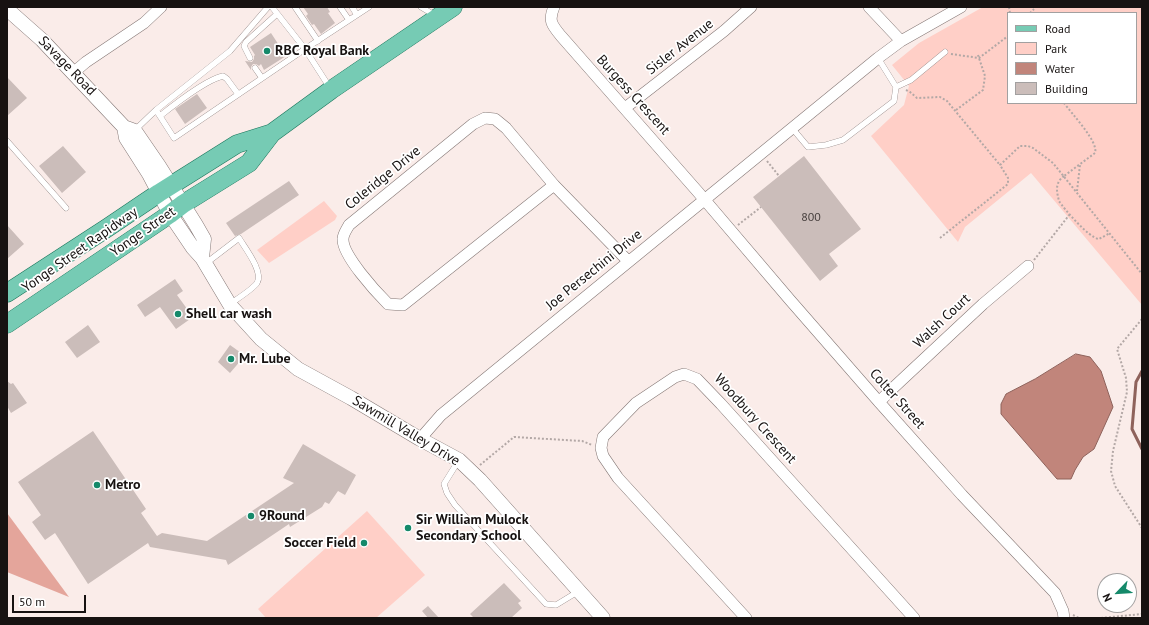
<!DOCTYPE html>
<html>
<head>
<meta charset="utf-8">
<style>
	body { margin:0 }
	#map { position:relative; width:1149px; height:625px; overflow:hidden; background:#faece9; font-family:"PT Sans",sans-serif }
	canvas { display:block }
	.frame { position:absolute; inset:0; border:8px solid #171211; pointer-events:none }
	.legend { position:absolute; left:1007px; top:12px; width:130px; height:92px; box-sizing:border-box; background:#fff; border:1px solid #a2a0a0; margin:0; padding:5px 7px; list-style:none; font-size:12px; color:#171211 }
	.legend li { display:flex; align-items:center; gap:8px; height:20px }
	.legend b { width:20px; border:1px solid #a2a0a0 }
	.north { position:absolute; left:1097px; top:573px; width:40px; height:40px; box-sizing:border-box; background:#fff; border:1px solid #a2a0a0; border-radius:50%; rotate:245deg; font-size:11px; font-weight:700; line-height:16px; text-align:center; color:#171211 }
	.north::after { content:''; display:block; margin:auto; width:14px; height:18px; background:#15896a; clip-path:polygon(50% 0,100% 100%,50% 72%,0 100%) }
	.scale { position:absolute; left:12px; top:595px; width:74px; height:18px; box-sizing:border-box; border:2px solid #171211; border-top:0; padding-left:5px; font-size:12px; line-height:14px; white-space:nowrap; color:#171211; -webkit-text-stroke:3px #fff; paint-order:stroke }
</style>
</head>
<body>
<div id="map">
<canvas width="1149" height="625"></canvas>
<div class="frame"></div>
<ul class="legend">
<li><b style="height:5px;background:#76cbb4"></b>Road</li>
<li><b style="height:11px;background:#ffcfc7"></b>Park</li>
<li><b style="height:11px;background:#c1857b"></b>Water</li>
<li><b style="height:11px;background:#cbbdba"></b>Building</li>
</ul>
<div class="north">N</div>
<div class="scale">50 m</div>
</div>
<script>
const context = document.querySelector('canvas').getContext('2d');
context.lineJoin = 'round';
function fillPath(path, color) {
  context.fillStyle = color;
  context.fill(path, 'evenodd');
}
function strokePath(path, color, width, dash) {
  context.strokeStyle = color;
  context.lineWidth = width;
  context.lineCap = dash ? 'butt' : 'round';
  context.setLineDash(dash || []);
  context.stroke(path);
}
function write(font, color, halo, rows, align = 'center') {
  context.font = font + ' "PT Sans",sans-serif';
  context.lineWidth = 3.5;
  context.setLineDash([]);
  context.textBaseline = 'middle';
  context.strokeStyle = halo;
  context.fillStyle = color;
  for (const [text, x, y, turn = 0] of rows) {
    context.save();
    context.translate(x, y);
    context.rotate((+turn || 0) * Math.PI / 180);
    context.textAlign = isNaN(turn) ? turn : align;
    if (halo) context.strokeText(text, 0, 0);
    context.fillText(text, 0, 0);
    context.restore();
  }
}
fillPath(new Path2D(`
	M983 7H1142V305L1031 173 965 227 958 242 871 136 904 105 909 86 892 65 919 43ZM1008 13H1136V103H1008Z
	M324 201 337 216 335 220 269 263 257 250Z
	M367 511 425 575 376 618H266L258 609Z`), '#ffcfc7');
fillPath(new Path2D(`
	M7 513 69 597 7 572Z`), '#e4a59b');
const water = new Path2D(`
	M1076 354 1090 357 1101 371 1113 407 1094 449 1083 457 1075 470 1071 479H1057L1001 414V404L1006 394 1035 379Z`);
fillPath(water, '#c1857b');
strokePath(water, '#8e625b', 1);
strokePath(new Path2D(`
	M1142 371 1136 382 1132 429 1142 449`), '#8e625b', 3);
fillPath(new Path2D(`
	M303 7H327L330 12 328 13 335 23 321 34 314 24 312 25 306 16 308 14Z
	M271 33 286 56 264 70 261 64 259 66 256 64H253L251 67V70L245 61 252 62 254 59V56L255 55 250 47Z
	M7 77 27 98 7 116Z
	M197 94 207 108 185 124 175 109Z
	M63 146 86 172 62 193 39 166Z
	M804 156 861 229 829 254 838 266 820 281 753 197Z
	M289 181 299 195 241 234 235 236 226 223Z
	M7 225 24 244 7 259Z
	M175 279 183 291 177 295 193 317 176 329 160 307 145 317 137 305Z
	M88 325 100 342 77 358 65 342Z
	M230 345 244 355 242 359 230 373 218 362Z
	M7 381 11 384 13 383 27 403 11 413 7 406Z
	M93 431 146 509 141 513 157 536 162 533 207 541 294 483 283 478 303 444 356 475 345 495 338 491 329 504 325 502 322 507 290 527 289 524 228 565 226 560 150 547 148 543 88 584 55 533 45 540 32 522 41 515 18 482Z
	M504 583 521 601 518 603 522 608 511 618H474L470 614Z
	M428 606 439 618H428L422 611Z`), '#cbbdba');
const service = new Path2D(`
	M272 7 305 49 330 88
	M295 7 318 41
	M340 7 349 20
	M352 7 357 15
	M421 7 436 16
	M250 58 244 46 246 42 277 14
	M255 68 262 78
	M896 87 911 80 945 52
	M156 110 230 51 268 7
	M160 116C175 104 205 80 223 76L227 79 238 94
	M792 128 808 147 826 145 843 140 894 101 896 87 878 58
	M135 130 156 110 174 138 305 49 369 7
	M7 141 66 208
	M205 264 239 238C245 248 264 272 257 283 253 289 237 299 230 304
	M459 460 444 484 447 493 455 505 546 604 556 605 579 591`);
const minor = new Path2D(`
	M554 7C548 21 552 25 561 36L698 192 790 300 879 402 962 495 1055 593 1063 611 1064 618
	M869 7 901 41
	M73 73 86 62 144 23 161 7
	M625 108 724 31 751 7
	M554 185 403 305 388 304C376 292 342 255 343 239 343 234 347 229 349 225L473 124 485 118 495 119 506 128 554 185 628 261
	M879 402 892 389 983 304 1028 266
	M420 439 441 415 878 58 901 41 961 7
	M746 618 618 478 603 456 601 448 603 437 636 403 675 377 684 374 697 379 721 404 914 618`);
const tertiary = new Path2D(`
	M7 9 42 40 124 127 135 131 159 166 196 225 204 239 202 258
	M124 127 126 138 149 174 170 214 193 248 202 258 230 305 261 339 298 369 351 398 420 439 459 460 480 480 603 618`);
const primary = new Path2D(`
	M7 293 107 228 159 193 237 144 272 133
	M7 324 170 214 183 204 249 163 272 133 331 90 453 7`);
strokePath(service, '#847775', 6);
strokePath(minor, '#847775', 12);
strokePath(tertiary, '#847775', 15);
strokePath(primary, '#19745a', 19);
strokePath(new Path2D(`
	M1009 7 1010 13
	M1030 13 1034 9
	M951 54 979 58 1008 36
	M906 90 910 92 917 98 940 97 947 101 1000 165
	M1064 103C1071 113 1099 142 1095 153L1064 176
	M956 110 983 90 985 76 978 55
	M767 161 779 176
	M1064 176C1060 179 1057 183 1057 189 1057 193 1058 197 1059 201 1064 209 1089 238 1099 239L1110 233
	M1077 191 1080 165
	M738 225 761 207
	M940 238 1008 184V178L1000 165 1020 146H1028L1033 148 1053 163 1142 274
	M1034 260 1070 214
	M1142 319 1117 349 1126 378 1127 392 1113 451 1111 471 1115 486 1142 528
	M480 465 514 437 582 441 592 445
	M1073 615 1079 618
	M1101 618 1142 614`), '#b3a8a6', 2, [2, 2]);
strokePath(service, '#fff', 5.5);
strokePath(minor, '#fff', 11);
strokePath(tertiary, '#fff', 14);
strokePath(primary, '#76cbb4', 18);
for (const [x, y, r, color] of [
	[267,51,4,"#15896a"],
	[178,314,4,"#15896a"],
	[231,359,4,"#15896a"],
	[97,485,4,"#15896a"],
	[251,516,4,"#15896a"],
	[408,528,4,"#15896a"],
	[364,543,4,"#15896a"]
]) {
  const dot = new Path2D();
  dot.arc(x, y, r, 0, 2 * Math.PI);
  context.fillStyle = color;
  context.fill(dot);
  strokePath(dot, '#fff', 1.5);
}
write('12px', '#443d3b', null, [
	["800",811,218]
]);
write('14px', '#171211', '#fff', [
	["Sisler Avenue",680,47,-38],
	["Savage Road",67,66,46],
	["Burgess Crescent",633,95,48],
	["Coleridge Drive",383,178,-39],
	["Yonge Street",143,232,-35],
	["Yonge Street Rapidway",80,250,-35],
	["Joe Persechini Drive",594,270,-39],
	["Walsh Court",942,321,-43],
	["Colter Street",897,399,48],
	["Woodbury Crescent",755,419,48],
	["Sawmill Valley Drive",406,431,31]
]);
write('bold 14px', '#171211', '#fff', [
	["RBC Royal Bank",275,51],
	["Shell car wash",186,314],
	["Mr. Lube",239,359],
	["Metro",105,485],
	["9Round",259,516],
	["Sir William Mulock",416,520],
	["Secondary School",416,536],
	["Soccer Field",356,543,"right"]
], 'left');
</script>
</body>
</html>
